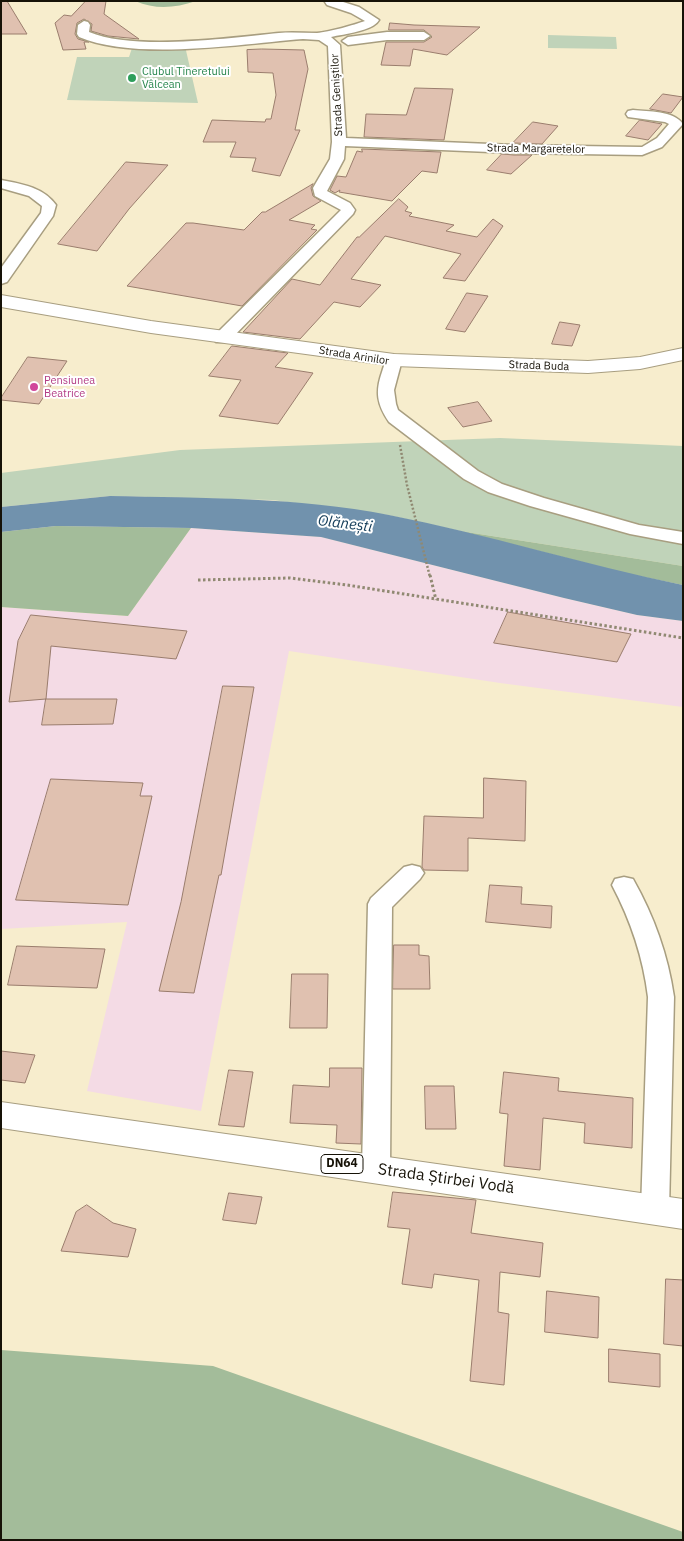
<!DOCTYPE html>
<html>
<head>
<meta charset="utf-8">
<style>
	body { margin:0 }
	#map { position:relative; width:684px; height:1541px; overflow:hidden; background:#f7edcd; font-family:"IBM Plex Sans",sans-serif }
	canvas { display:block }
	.frame { position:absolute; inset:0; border:2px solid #161207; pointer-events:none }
</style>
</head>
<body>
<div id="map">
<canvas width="684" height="1541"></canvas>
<div class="frame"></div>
</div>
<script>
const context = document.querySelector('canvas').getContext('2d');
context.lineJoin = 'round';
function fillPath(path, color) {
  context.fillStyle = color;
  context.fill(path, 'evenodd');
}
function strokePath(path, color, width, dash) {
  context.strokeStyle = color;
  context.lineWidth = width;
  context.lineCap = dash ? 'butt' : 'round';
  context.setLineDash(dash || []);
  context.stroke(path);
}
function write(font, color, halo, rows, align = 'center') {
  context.font = font + ' "IBM Plex Sans",sans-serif';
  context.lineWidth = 4;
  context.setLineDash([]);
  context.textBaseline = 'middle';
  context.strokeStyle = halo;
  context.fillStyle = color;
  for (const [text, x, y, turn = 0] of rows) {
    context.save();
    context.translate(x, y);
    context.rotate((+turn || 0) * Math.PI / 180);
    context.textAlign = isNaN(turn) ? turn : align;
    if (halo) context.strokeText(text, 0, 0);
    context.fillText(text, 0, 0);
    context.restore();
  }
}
fillPath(new Path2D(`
	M191 528 321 537 564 598 637 615 683 621V707L500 683 289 651 201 1111 87 1091 127 922 1 929V607L128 616Z`), '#f4dbe5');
fillPath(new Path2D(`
	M548 35 616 37 617 49 548 48Z
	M185 46 198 103 67 100 77 57H129L132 48Z
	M500 438 683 446V566L460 531 388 515 272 500 110 496 1 507V473L180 450Z`), '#c0d3b9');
fillPath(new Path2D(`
	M135 1H196C175 8 156 10 135 1Z
	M56 526 191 528 128 616 1 607V532Z
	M460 531 683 566V585L629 574Z
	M1 1350 213 1366 683 1532V1540H1Z`), '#a3bc9a');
fillPath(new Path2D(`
	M110 496C203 498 296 497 389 515 488 534 584 565 683 585V621L637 615 564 598 321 537 191 528 56 526 1 532V507Z`), '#7192ad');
const building = new Path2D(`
	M1 1H7L27 34H1Z
	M86 1H106L104 14 139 39 108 36 91 31 92 24 84 19 77 23 75 34 78 39 89 42H84L86 49 63 50 55 23 64 15 71 16Z
	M390 23 414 25 480 27 447 55 413 49 410 66 381 65 386 42H424L432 37 424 30H389Z
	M262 49 304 50 308 69 295 130H300L280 176 252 171 256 158 230 157 236 142H203L212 120 265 122 266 119H271L276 95 273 73 248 72 247 50Z
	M415 88 453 89 444 140 364 137 366 114 406 115Z
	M663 94 683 97 671 113 650 109Z
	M640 120 662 124 648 140 626 136Z
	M533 122 558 126 542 144 513 143Z
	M362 149 441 152 437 173 422 171 392 201 339 192 340 190 335 193 330 190 337 176 346 177 357 151 362 152Z
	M502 154 514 155H532L511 174 487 170Z
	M126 162 168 165 129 209 97 251 58 244Z
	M313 184 311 188 313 196 321 201 289 220 315 225 311 229 317 230 242 306 127 286 186 223H193L244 230 262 212H265Z
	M399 199 408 207 405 211 412 213 409 216 454 225 446 231 477 237 493 219 503 226 465 281 443 278 461 254 385 236 351 279 381 285 360 307 334 302 300 339 243 332 292 279 320 285 357 237H359Z
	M467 293 488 296 465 332 446 329Z
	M560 322 580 325 572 346 552 344Z
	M232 346 288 353 275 367 313 373 278 424 219 416 241 380 209 376Z
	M28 357 67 361 39 404 1 400V398Z
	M478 402 492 421 463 427 448 408Z
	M508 612 631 634 617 662 494 643Z
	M31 615 187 631 176 659 51 646 46 699 9 702 18 641Z
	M223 686 254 687 221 875H219L194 993 159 991 181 902Z
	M46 699H117L113 724 42 725Z
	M484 778 526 781 525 841 468 838V871L424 870 422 867 424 816 483 818Z
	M51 779 143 783 140 796H152L128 905 16 900Z
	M490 885 522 887 521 904 552 906 551 928 486 922Z
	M394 945H419V955L429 956 430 989H393Z
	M17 946 105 949 97 988 8 985Z
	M292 974H328L327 1028H290Z
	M1 1051 35 1055 25 1083 1 1080Z
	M330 1068H362L361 1144 336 1143 337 1125 290 1123 293 1085 329 1087Z
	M229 1070 253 1072 244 1127 219 1125Z
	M504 1072 559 1078 558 1091 633 1098 632 1148 584 1143 585 1123 543 1118 540 1170 504 1166 508 1114 500 1113Z
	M425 1086H454L456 1129H426Z
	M393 1192 476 1200 471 1233 543 1243 540 1277 500 1272 498 1312 509 1314 504 1385 470 1381 479 1280 434 1274 432 1288 402 1284 410 1229 388 1227Z
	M229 1193 262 1197 256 1224 223 1220Z
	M87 1205 113 1223 136 1229 128 1257 61 1251 76 1212Z
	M666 1279 683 1280V1346L664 1344Z
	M547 1291 599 1297 598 1338 545 1332Z
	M609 1349 660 1354V1387L609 1382Z`);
fillPath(building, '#e0c1b0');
strokePath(building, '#9a7d6d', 1);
const minor = new Path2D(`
	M340 1 359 7 379 20C373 31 344 34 331 37L340 45 346 138 514 145 642 147 657 138 669 124 665 122 628 117 626 114 628 111 633 110C649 112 673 110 683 124L662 147 642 155 514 153 345 146 344 159 327 191 350 203 355 210 353 214 228 342H216L214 338 216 334 341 210 315 196 313 188 330 159 332 142 328 46 319 40 303 39C240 44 136 61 79 37L77 34 78 25 84 21 88 22 90 25 89 32C134 51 229 38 279 33 292 32 304 33 317 33 329 32 354 25 365 21L351 13 327 5 325 2Z
	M387 32H424L430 36 424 40H387L348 45 342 41 348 37Z
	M1 180C22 184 43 187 56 205L53 216 7 282 1 284V268L41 213 42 206 29 196 1 188Z
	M394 355 400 356 402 360 394 390 396 404 398 410 478 471 502 484 544 498 639 525 683 532V544L630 534 530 506 488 492 464 479 389 422C377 404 375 392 382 372 384 366 385 361 388 356Z
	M412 865 420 867 424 873 420 879 392 907 390 1169 386 1177 376 1180 366 1177 362 1169 368 904 371 898 404 867Z
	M624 877 633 879C654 916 668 955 674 997L669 1210 665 1218 655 1222 645 1218 641 1210 648 997C643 957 631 921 612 885L615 879Z`);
const tertiary = new Path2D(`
	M1 295 151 321 394 354 588 361 640 357 683 348V360L640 369 588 373 394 366 151 333 1 307Z`);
const primary = new Path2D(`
	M1 1102 683 1199V1229L1 1128Z`);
strokePath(minor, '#a89e80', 3);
strokePath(tertiary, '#a89e80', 2);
strokePath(primary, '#a89e80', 2);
strokePath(new Path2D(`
	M400 445 407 485 430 577`), '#908972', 2.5, [2, 2]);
strokePath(new Path2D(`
	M430 575 436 600
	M198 580 290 578 347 585 683 638`), '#908972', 3, [2.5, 2.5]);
fillPath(minor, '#fff');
fillPath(tertiary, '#fff');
fillPath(primary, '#fff');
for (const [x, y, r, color] of [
	[132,78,5,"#2e9e5b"],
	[34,387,5,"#d1479c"]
]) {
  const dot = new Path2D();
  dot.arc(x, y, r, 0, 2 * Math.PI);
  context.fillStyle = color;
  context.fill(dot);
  strokePath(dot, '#fff', 2);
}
write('11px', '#27864d', '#fff', [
	["Clubul Tineretului",142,72],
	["Vâlcean",142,85]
], 'left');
write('11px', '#161207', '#fff', [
	["Strada Geniștilor",337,95,-93],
	["Strada Margaretelor",536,149,1],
	["Strada Arinilor",354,356,9],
	["Strada Buda",539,366,2]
]);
write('11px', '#b23c85', '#fff', [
	["Pensiunea",44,381],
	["Beatrice",44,394]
], 'left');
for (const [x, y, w] of [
	[342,1164,42]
]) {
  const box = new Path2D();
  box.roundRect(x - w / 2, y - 9.5, w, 19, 4);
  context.fillStyle = '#fff';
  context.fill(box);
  strokePath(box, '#161207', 1);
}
write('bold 12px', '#161207', null, [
	["DN64",342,1164]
]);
write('italic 15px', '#113a57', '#fff', [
	["Olănești",345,524,7]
]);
write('16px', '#161207', '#fff', [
	["Strada Știrbei Vodă",446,1179,8]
]);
</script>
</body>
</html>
